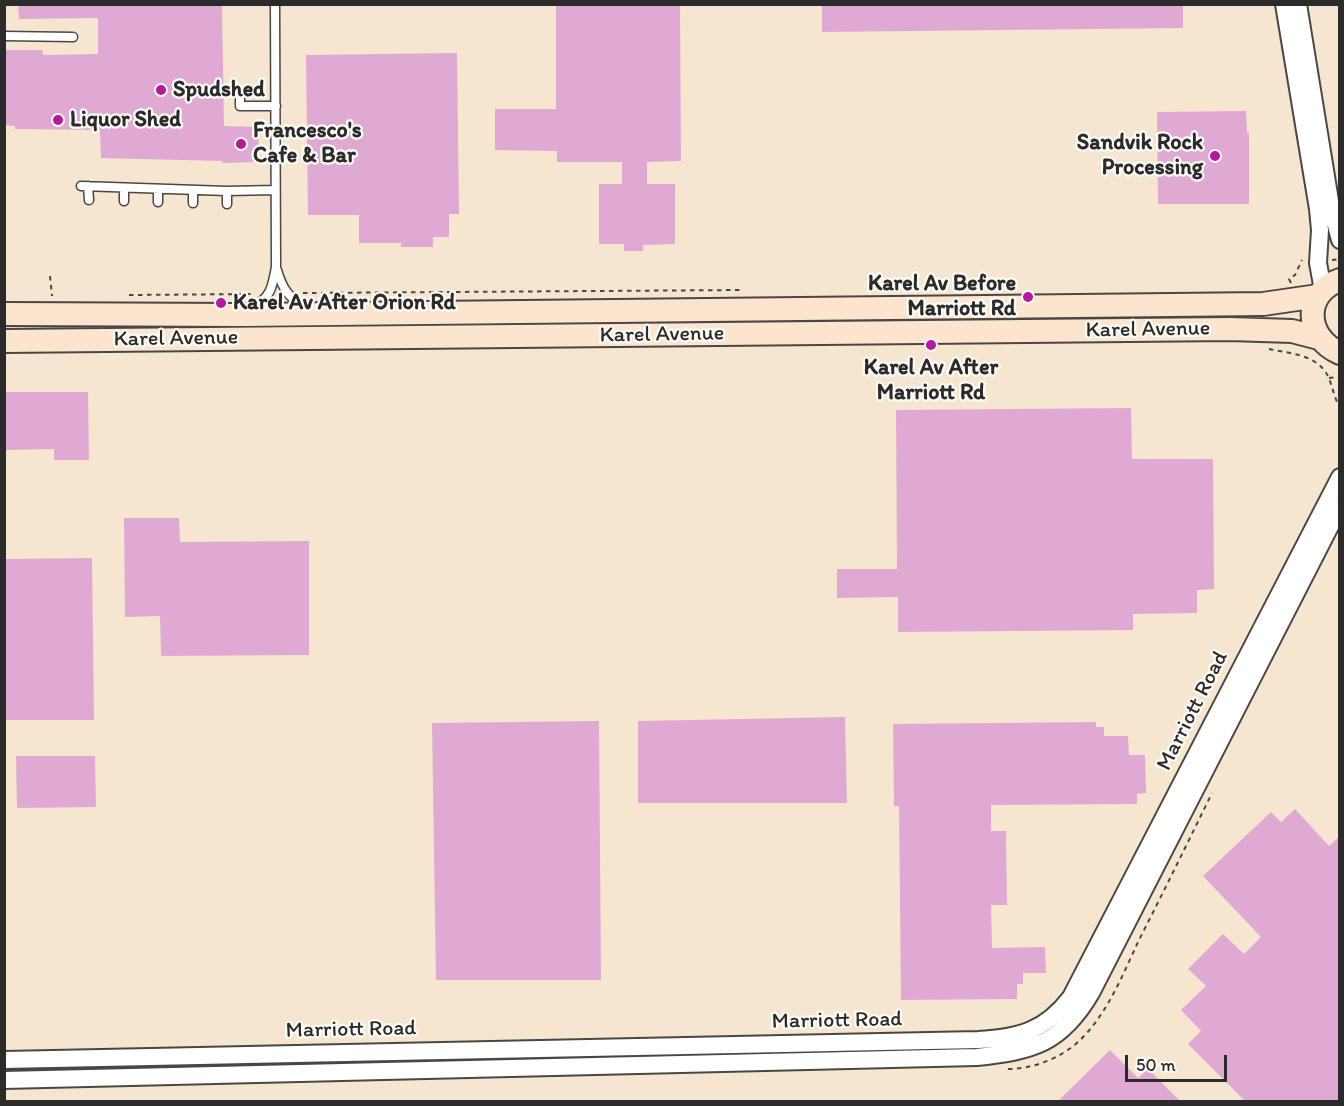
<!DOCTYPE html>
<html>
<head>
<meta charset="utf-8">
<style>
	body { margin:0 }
	#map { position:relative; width:1344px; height:1106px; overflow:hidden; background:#f6e6cf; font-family:Itim,sans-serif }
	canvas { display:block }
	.frame { position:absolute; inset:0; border:6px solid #2b2b2b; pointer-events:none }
	.scale { position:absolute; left:1125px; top:1055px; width:102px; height:27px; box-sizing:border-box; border:3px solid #2b2b2b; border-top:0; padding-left:8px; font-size:18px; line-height:21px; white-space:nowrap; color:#2b2b2b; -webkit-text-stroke:4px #fdfcf7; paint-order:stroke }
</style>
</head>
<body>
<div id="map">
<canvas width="1344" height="1106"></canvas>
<div class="frame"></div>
<div class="scale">50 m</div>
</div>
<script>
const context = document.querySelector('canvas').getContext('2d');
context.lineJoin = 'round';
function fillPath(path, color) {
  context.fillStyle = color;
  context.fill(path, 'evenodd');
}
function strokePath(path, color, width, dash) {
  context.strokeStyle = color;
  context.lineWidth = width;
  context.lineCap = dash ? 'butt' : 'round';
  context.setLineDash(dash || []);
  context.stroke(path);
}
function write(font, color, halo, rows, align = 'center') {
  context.font = font + ' Itim,sans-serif';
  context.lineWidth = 4.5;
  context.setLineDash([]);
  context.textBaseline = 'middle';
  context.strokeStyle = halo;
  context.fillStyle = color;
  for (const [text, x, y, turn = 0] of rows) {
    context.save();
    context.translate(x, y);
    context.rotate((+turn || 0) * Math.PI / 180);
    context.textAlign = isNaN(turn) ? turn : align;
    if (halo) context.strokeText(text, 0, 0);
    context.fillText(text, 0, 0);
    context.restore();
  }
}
fillPath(new Path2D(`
	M18 4H222L224 126 259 127 258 162 222 163 223 161 101 158 100 130 15 129V126L4 125V50H42L43 55 98 54V18L19 19Z
	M556 4H680L681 161 647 162V184H675V244L643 245V251H624V244H599V184H622V162H557V151L495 150V109H556Z
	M822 4H1183V28L822 32Z
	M457 53 459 214H449V237H433V247H401V243H359V215H308L306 55Z
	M1246 111 1247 133H1249V204H1158L1157 112Z
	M4 392H88L89 460H54V449L4 450Z
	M1131 408 1132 459H1213L1214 589 1197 590V613L1133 614V630L898 632V597L837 598V569H897L896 410Z
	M124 518H179L180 542 309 541V655L161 656 160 616 125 617Z
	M92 558 94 720H4V559Z
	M845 717 847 803H638V721Z
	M599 721 601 980H436L432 723Z
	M1096 722V727H1104V736H1128L1129 755H1145L1146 793 1137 794V804L991 805V831H1006L1007 905H991L992 948 1045 947 1046 973H1023V984H1017V999L901 1000 899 806H894L893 724Z
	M16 756H95L96 807 17 808Z
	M1295 809 1329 846 1340 836V1101H1245L1188 1044 1201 1031 1181 1010 1206 986 1188 969 1223 934 1244 954 1261 937 1203 876 1271 812 1281 822Z
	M1110 1050 1138 1078 1148 1069 1180 1101H1058Z`), '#e0a9d3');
const service = new Path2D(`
	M4 36 73 37
	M240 95V106H276
	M81 186 227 191 275 190
	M88 186 89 200
	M124 188V201
	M158 189V202
	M193 190V203
	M227 191V204
	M277 270C283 291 289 296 305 309
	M252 309C271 296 272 289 276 267L275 4`);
const minor = new Path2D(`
	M1284 4 1318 209 1320 230 1318 263 1323 290
	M1298 4 1331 207 1340 240
	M4 1060 978 1040C1019 1038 1045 1031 1071 997L1340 477
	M4 1080 977 1057C1033 1051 1061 1044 1091 993L1340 507`);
const secondary = new Path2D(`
	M1340 280C1302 293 1305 338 1340 353
	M4 314 244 315 1263 304 1318 296
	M4 341 1230 329 1292 331 1319 338`);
strokePath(service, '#494744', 11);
strokePath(minor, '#494744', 20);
strokePath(secondary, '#494744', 26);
strokePath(new Path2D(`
	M1332 260 1340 259
	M50 276 52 296
	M1291 283 1289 279 1295 275 1302 260
	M303 293 742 290
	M129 295 253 294
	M1269 349C1293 354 1321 355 1330 381 1333 390 1335 399 1340 408
	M1329 378 1340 377
	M1008 1069C1033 1069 1061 1058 1079 1041 1107 1015 1123 974 1139 940 1164 891 1188 842 1212 793`), '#494744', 2, [4.5, 4.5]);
strokePath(service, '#fff', 8);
strokePath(minor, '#fff', 16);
strokePath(secondary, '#fce5cf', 22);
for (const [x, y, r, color] of [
	[161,90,6,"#b5179e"],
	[58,120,6,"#b5179e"],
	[241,144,6,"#b5179e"],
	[1215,156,6,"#b5179e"],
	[1028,297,6,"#b5179e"],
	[221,303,6,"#b5179e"],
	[931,345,6,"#b5179e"]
]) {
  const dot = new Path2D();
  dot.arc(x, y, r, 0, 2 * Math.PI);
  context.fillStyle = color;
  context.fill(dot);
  strokePath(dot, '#fdfcf7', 2);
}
write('bold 22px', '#2b2b2b', '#fdfcf7', [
	["Spudshed",173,90],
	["Liquor Shed",70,120],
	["Francesco's",253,131],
	["Cafe & Bar",253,156],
	["Sandvik Rock",1203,143,"right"],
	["Processing",1203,168,"right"],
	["Karel Av Before",1016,284,"right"],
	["Marriott Rd",1016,309,"right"],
	["Karel Av After Orion Rd",233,303],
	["Karel Av After",931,368,"center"],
	["Marriott Rd",931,393,"center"]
], 'left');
write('22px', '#2b2b2b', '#fdfcf7', [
	["Karel Avenue",1148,330,-1],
	["Karel Avenue",662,335,-1],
	["Karel Avenue",176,339,-1],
	["Marriott Road",1193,711,-63],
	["Marriott Road",837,1021,-1],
	["Marriott Road",351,1030,-1]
]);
</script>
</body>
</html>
